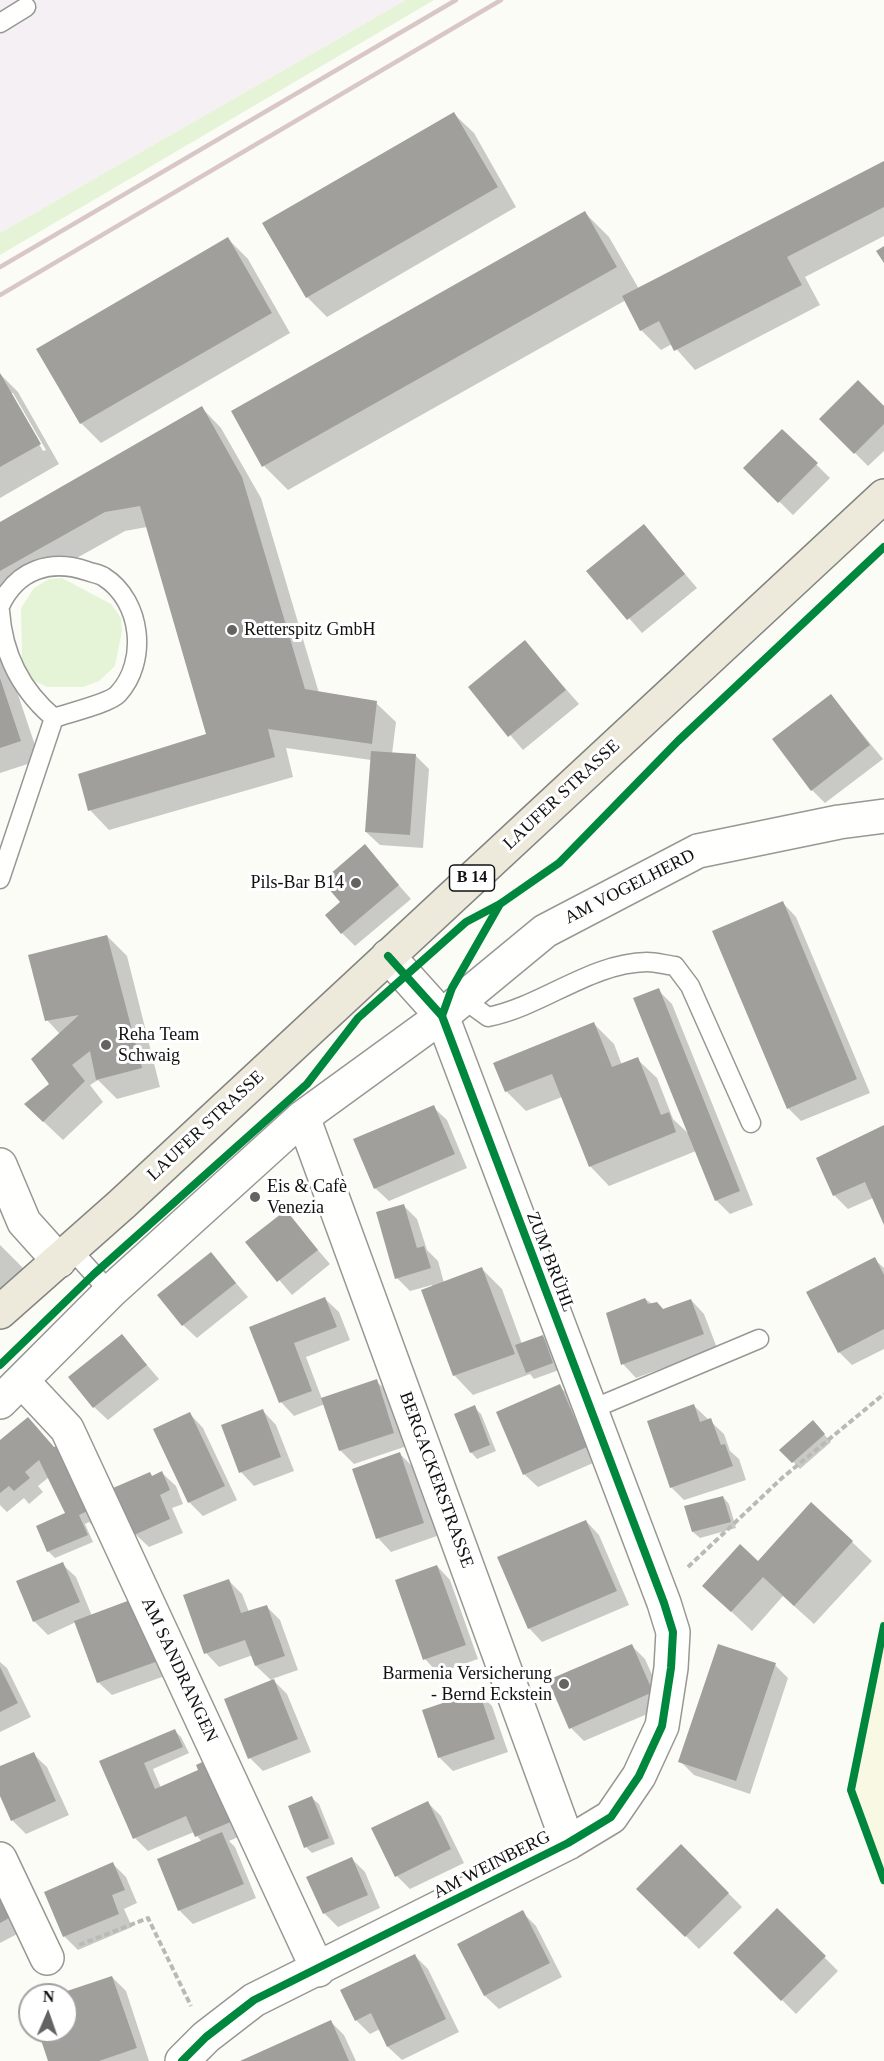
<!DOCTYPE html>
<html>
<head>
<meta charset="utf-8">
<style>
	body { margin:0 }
	#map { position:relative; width:884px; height:2061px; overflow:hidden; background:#fcfcf7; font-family:"Times New Roman",serif }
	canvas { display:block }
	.north { position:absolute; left:18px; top:1983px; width:60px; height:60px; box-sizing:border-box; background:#fff; border:2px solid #a0a0a0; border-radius:50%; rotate:2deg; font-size:16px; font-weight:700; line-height:24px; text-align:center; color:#111 }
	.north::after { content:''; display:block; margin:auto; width:21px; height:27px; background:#636362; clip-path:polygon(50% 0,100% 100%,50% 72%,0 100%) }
</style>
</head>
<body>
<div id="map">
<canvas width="884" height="2061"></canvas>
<div class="north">N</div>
</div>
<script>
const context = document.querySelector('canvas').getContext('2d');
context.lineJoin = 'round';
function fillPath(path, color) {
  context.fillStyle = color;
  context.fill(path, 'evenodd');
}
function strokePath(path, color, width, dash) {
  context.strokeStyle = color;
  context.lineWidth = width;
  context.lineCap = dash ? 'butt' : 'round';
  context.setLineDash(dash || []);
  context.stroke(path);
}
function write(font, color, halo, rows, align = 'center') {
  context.font = font + ' "Times New Roman",serif';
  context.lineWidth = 6;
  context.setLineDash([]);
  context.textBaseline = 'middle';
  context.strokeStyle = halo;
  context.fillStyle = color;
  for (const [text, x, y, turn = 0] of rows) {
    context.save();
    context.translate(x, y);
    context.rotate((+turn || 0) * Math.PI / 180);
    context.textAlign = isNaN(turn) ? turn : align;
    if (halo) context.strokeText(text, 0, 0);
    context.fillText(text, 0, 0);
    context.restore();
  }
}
fillPath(new Path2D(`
	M0 0H406L0 233Z`), '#f4f0f3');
fillPath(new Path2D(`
	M884 1613V1889L847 1790Z`), '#f9f8e3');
fillPath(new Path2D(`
	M406 0H434L0 255V233Z
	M62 578 111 604 121 618 122 631 115 666 99 681 83 687H47L33 680 22 662 21 608 34 588 49 579Z`), '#e5f3d7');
fillPath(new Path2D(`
	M454 114 474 133 516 207 327 317 307 297Z
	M884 163V236L805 277 820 305 695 370 672 344 661 350 641 330 626 300 288 490 264 466 585 213 609 237 639 289Z
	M228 239 248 259 290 333 101 443 81 423 38 350Z
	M0 374 18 392 59 464 0 498ZM10 393H13L46 450 43 451Z
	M202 408 221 428 261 498 319 693 376 703 396 722 392 754 415 755 429 769 423 848 380 845 366 832 371 760 286 748 293 777 109 830 90 810 208 735 147 527 125 531 0 601V524Z
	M884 408V451L868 466 821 419Z
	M782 431 830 478 793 515 745 468Z
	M644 526 697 588 642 633 588 571Z
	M525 642 579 704 523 750 470 688Z
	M0 653 6 659 40 760 0 773Z
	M831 696 883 759 825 803 812 790Z
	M365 847 411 899 355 946 342 933V902Z
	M783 903 796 917 870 1093 801 1121 788 1108Z
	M107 936 127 956 160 1087 117 1099 98 1080 90 1085 103 1102 63 1140 26 1105 51 1084 60 1034 47 1020Z
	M658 990 672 1004 753 1205 730 1214 716 1200 696 1151 609 1186 590 1166 562 1097 526 1111 506 1091 594 1024 614 1044 622 1065 637 1059 657 1078 673 1119 691 1136Z
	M433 1107 447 1120 467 1168 389 1201 375 1188Z
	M884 1126V1222L873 1198 848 1209 834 1195 849 1142Z
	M404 1206 417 1219 427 1250 438 1261 444 1283 482 1269 502 1289 522 1344 542 1336 549 1343 559 1370 534 1379 530 1374 473 1395 454 1375 432 1285 410 1291 397 1278Z
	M285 1212 330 1264 292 1295 247 1242Z
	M0 1245 27 1272 0 1299Z
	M211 1254 248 1297 197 1338 183 1325Z
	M874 1259 884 1268V1349L852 1365 839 1352Z
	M325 1299 339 1312 350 1340 306 1357 322 1399 376 1381 390 1394 407 1446 354 1464 340 1450 325 1404 294 1416 281 1402 251 1328Z
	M645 1299 663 1311 691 1300 704 1314 717 1348 636 1378 623 1364Z
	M122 1336 159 1379 108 1420 94 1407Z
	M559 1386 573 1399 600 1460 538 1487 524 1474Z
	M694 1406 724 1434 730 1451 739 1459 746 1480 684 1500 671 1487Z
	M474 1407 481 1414 496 1451 477 1459 471 1452Z
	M263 1411 276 1425 294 1471 254 1486 241 1472 223 1426Z
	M190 1414 203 1428 237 1500 203 1516 190 1503 155 1430Z
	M28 1419 108 1521 94 1527 89 1522 85 1524 93 1542 55 1558 48 1551 68 1514 49 1477 38 1486 43 1492 29 1504 24 1498 7 1512 0 1505V1442Z
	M819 1429 831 1442 800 1469 782 1450Z
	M400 1454 413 1467 437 1536 391 1552 378 1538Z
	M162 1473 176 1486 183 1504 172 1508 183 1533 149 1547 135 1534Z
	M723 1497 729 1504 736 1528 700 1538 693 1532Z
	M586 1521 599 1535 629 1605 542 1642 529 1628Z
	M852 1542 872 1561 814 1624 783 1596 752 1631 704 1586 758 1563Z
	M62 1564 76 1577 92 1616 173 1673 112 1695 98 1682 76 1622 48 1635 34 1621Z
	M437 1566 450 1580 478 1659 438 1673 425 1659 397 1580Z
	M228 1580 242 1594 249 1612 266 1606 280 1620 298 1670 272 1679 287 1694 311 1752 263 1771 250 1758 272 1681 256 1666 253 1655 219 1667 206 1653Z
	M632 1646 645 1659 666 1706 584 1741 571 1728Z
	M0 1662 7 1668 31 1717 0 1732Z
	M775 1665 788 1678 750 1794 694 1775 680 1761Z
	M478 1692 492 1706 508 1752 453 1771 439 1757Z
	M175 1731 181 1737 189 1753 153 1769 161 1788 252 1831 229 1841 235 1847 256 1898 193 1924 180 1911 159 1860 202 1842 194 1832 148 1851 135 1838 101 1762Z
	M33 1754 47 1767 69 1815 26 1834 12 1820 0 1792V1768Z
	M312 1798 319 1804 335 1844 312 1853 306 1847Z
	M427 1802 441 1816 464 1863 410 1889 397 1876Z
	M681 1846 742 1907 699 1949 638 1889Z
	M352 1859 365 1872 380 1908 338 1927 324 1913Z
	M113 1864 126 1877 137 1903 124 1909 132 1927 78 1950 64 1936Z
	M0 1888 23 1931 0 1943Z
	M777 1910 838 1971 796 2014 735 1953Z
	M522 1912 536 1926 562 1977 499 2009 485 1996 459 1945Z
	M415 1956 428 1969 459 2032 402 2060 388 2047 380 2029 370 2034 356 2020Z
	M112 1977 126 1991 149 2061H49L39 2031H66V1995H59Z
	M331 2022 344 2035 356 2061H244Z`), '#0003');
fillPath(new Path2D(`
	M454 112 498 187 306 298 262 223Z
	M884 161V207L787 257 802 285 674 351 659 321 640 331 622 296Z
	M585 211 617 267 262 467 231 411Z
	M228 237 272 313 80 424 36 349Z
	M884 246V263L876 251Z
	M0 373 41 444 0 467Z
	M858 380 884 406V424L854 454 819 419Z
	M202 406 242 477 305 689 377 701 372 744 268 729 275 757 88 811 78 774 206 734 140 506 105 512 0 571V522Z
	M782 429 818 463 778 503 743 468Z
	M644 524 685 574 627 620 586 571Z
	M525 640 566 690 508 737 468 687Z
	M0 678 21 741 0 748Z
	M831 694 870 745 811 791 772 739Z
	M371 751 416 754 410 835 365 832Z
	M365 844 399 885 341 934 325 915 340 902 322 881Z
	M783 901 857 1079 787 1109 712 931Z
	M107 935 142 1068 96 1080 90 1051 72 1065 85 1081 43 1122 24 1104 49 1084 31 1059 79 1015 45 1021 28 955Z
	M659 988 740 1191 715 1201 633 998Z
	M594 1022 612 1067 638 1057 661 1115 669 1112 676 1132 589 1167 552 1074 505 1092 493 1063Z
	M434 1105 455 1154 374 1189 353 1139Z
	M884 1125V1225L865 1182 833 1196 816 1158Z
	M404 1204 417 1248 424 1246 431 1268 395 1279 376 1212Z
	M286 1210 318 1250 277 1282 245 1242Z
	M211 1252 236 1283 182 1326 157 1295Z
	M875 1257 884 1275V1329L838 1353 806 1292Z
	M482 1267 515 1354 453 1376 421 1290Z
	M325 1297 337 1327 294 1343 312 1391 279 1403 249 1327Z
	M645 1298 648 1304 657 1302 663 1309 691 1299 704 1334 621 1365 606 1313Z
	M122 1334 147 1365 93 1408 68 1377Z
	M543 1335 553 1363 526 1373 515 1345Z
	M377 1379 394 1433 339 1451 321 1398Z
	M560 1384 587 1447 523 1475 496 1412Z
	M694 1404 700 1422 711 1418 721 1445 725 1444 733 1466 670 1488 647 1421Z
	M475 1405 490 1445 470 1453 454 1414Z
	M263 1409 281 1457 239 1473 221 1425Z
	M190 1412 225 1486 188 1503 153 1429Z
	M28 1417 54 1447 65 1443 96 1507 79 1515 88 1535 47 1552 36 1526 65 1513 39 1460 25 1472 30 1478 14 1491 9 1486 0 1493V1440Z
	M813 1420 825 1434 792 1463 779 1450Z
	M400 1452 424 1523 376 1539 352 1469Z
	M162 1471 170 1490 160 1495 170 1519 134 1535 113 1488 150 1472 152 1476Z
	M723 1496 731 1522 692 1532 684 1506Z
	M811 1502 853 1541 794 1606 763 1577 731 1612 702 1586 740 1544 758 1561Z
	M586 1520 617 1591 528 1629 497 1557Z
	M63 1562 80 1602 33 1622 16 1581Z
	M437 1565 466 1645 423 1660 395 1580Z
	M229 1579 241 1613 267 1605 285 1656 255 1666 245 1640 204 1654 183 1595Z
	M138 1597 161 1660 97 1683 74 1621Z
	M632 1644 653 1692 569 1729 548 1680Z
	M718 1644 776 1663 736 1781 678 1762Z
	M0 1667 18 1703 0 1712Z
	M274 1679 298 1739 248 1759 224 1699Z
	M479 1691 495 1739 438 1758 422 1710Z
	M175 1729 183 1747 144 1763 155 1789 198 1770 196 1765 213 1757 240 1818 195 1837 186 1816 133 1839 99 1761Z
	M34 1752 56 1801 11 1821 0 1796V1766Z
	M312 1796 329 1838 304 1848 288 1806Z
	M428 1801 451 1849 395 1877 371 1828Z
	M222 1832 244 1884 178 1911 157 1859Z
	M681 1844 729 1893 685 1937 636 1889Z
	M352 1857 368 1895 323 1914 306 1877Z
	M113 1862 125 1890 112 1895 119 1914 63 1937 44 1892Z
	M0 1897 11 1917 0 1923Z
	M777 1908 826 1956 781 2001 733 1953Z
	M523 1910 550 1963 484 1996 457 1944Z
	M415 1954 446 2019 387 2047 371 2013 355 2021 340 1990Z
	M112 1976 137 2048 99 2061H48L38 2031H66V1995H55Z
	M331 2020 349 2061H240Z`), '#a19f9c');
const service = new Path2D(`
	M0 23 26 7
	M0 606C17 569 51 559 87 571 92 573 100 574 104 577 142 601 148 662 118 694 110 703 68 713 54 718L0 879
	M0 611C3 655 21 690 54 718
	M463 999 488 1017C543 1006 590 963 647 962 656 962 666 965 675 966L690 986 751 1123
	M71 1249 110 1292
	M590 1410 759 1339`);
const minor = new Path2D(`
	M303 1117 568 1843
	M0 1165 24 1222 59 1261
	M23 1382 67 1429 318 1970
	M0 1402 110 1292 303 1117 442 1016 545 931 698 851 839 822 884 816
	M0 1859 47 1958
	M182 2061 206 2037 254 2000 568 1843 611 1817 639 1776 662 1726 671 1668 673 1632 664 1603 442 1016 388 956`);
const primary = new Path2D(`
	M0 1312 122 1204 884 496`);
strokePath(service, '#979795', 21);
strokePath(minor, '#979795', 36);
strokePath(primary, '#848482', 36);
strokePath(new Path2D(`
	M688 1567 782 1478 884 1394
	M79 1945 148 1918 191 2006`), '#b9b9b8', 4, [6, 3]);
strokePath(service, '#fffffe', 18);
strokePath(minor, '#fffffe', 33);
strokePath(primary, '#ede9db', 33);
strokePath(new Path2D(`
	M0 267 456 0
	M0 295 501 0`), '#d9c6c6', 4.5);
strokePath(new Path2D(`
	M442 1016 452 988 500 904
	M0 1365 94 1274 307 1084 358 1018 466 922 500 904 559 863 678 741 884 547
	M884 1626 851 1790 884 1880
	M182 2061 206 2037 254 2000 568 1843 611 1817 639 1776 662 1726 671 1668 673 1632 664 1603 442 1016 388 956`), '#00873e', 8);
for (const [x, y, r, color] of [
	[232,630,6,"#636362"],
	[356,883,6,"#636362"],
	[106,1045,6,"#636362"],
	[255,1197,6,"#636362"],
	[564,1684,6,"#636362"]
]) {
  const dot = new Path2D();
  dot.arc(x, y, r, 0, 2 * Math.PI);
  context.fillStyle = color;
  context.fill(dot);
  strokePath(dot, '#fff', 2);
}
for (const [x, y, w] of [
	[472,878,45]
]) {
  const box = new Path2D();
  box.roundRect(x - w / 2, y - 13, w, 26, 4.5);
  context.fillStyle = '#fff';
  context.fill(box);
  strokePath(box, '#111', 1.5);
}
write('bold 16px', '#111', null, [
	["B 14",472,878]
]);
write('18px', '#111', '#fff', [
	["Retterspitz GmbH",244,630],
	["Pils-Bar B14",344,883,"right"],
	["Reha Team",118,1035],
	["Schwaig",118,1056],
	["Eis & Cafè",267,1187],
	["Venezia",267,1208],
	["Barmenia Versicherung",552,1674,"right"],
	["- Bernd Eckstein",552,1695,"right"]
], 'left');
write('18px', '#111', '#fff', [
	["LAUFER STRASSE",562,795,-43],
	["AM VOGELHERD",630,887,-27],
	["LAUFER STRASSE",206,1126,-43],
	["ZUM BRÜHL",550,1262,69],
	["BERGACKERSTRASSE",436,1480,70],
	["AM SANDRANGEN",179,1670,65],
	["AM WEINBERG",492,1865,-27]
]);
</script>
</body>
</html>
